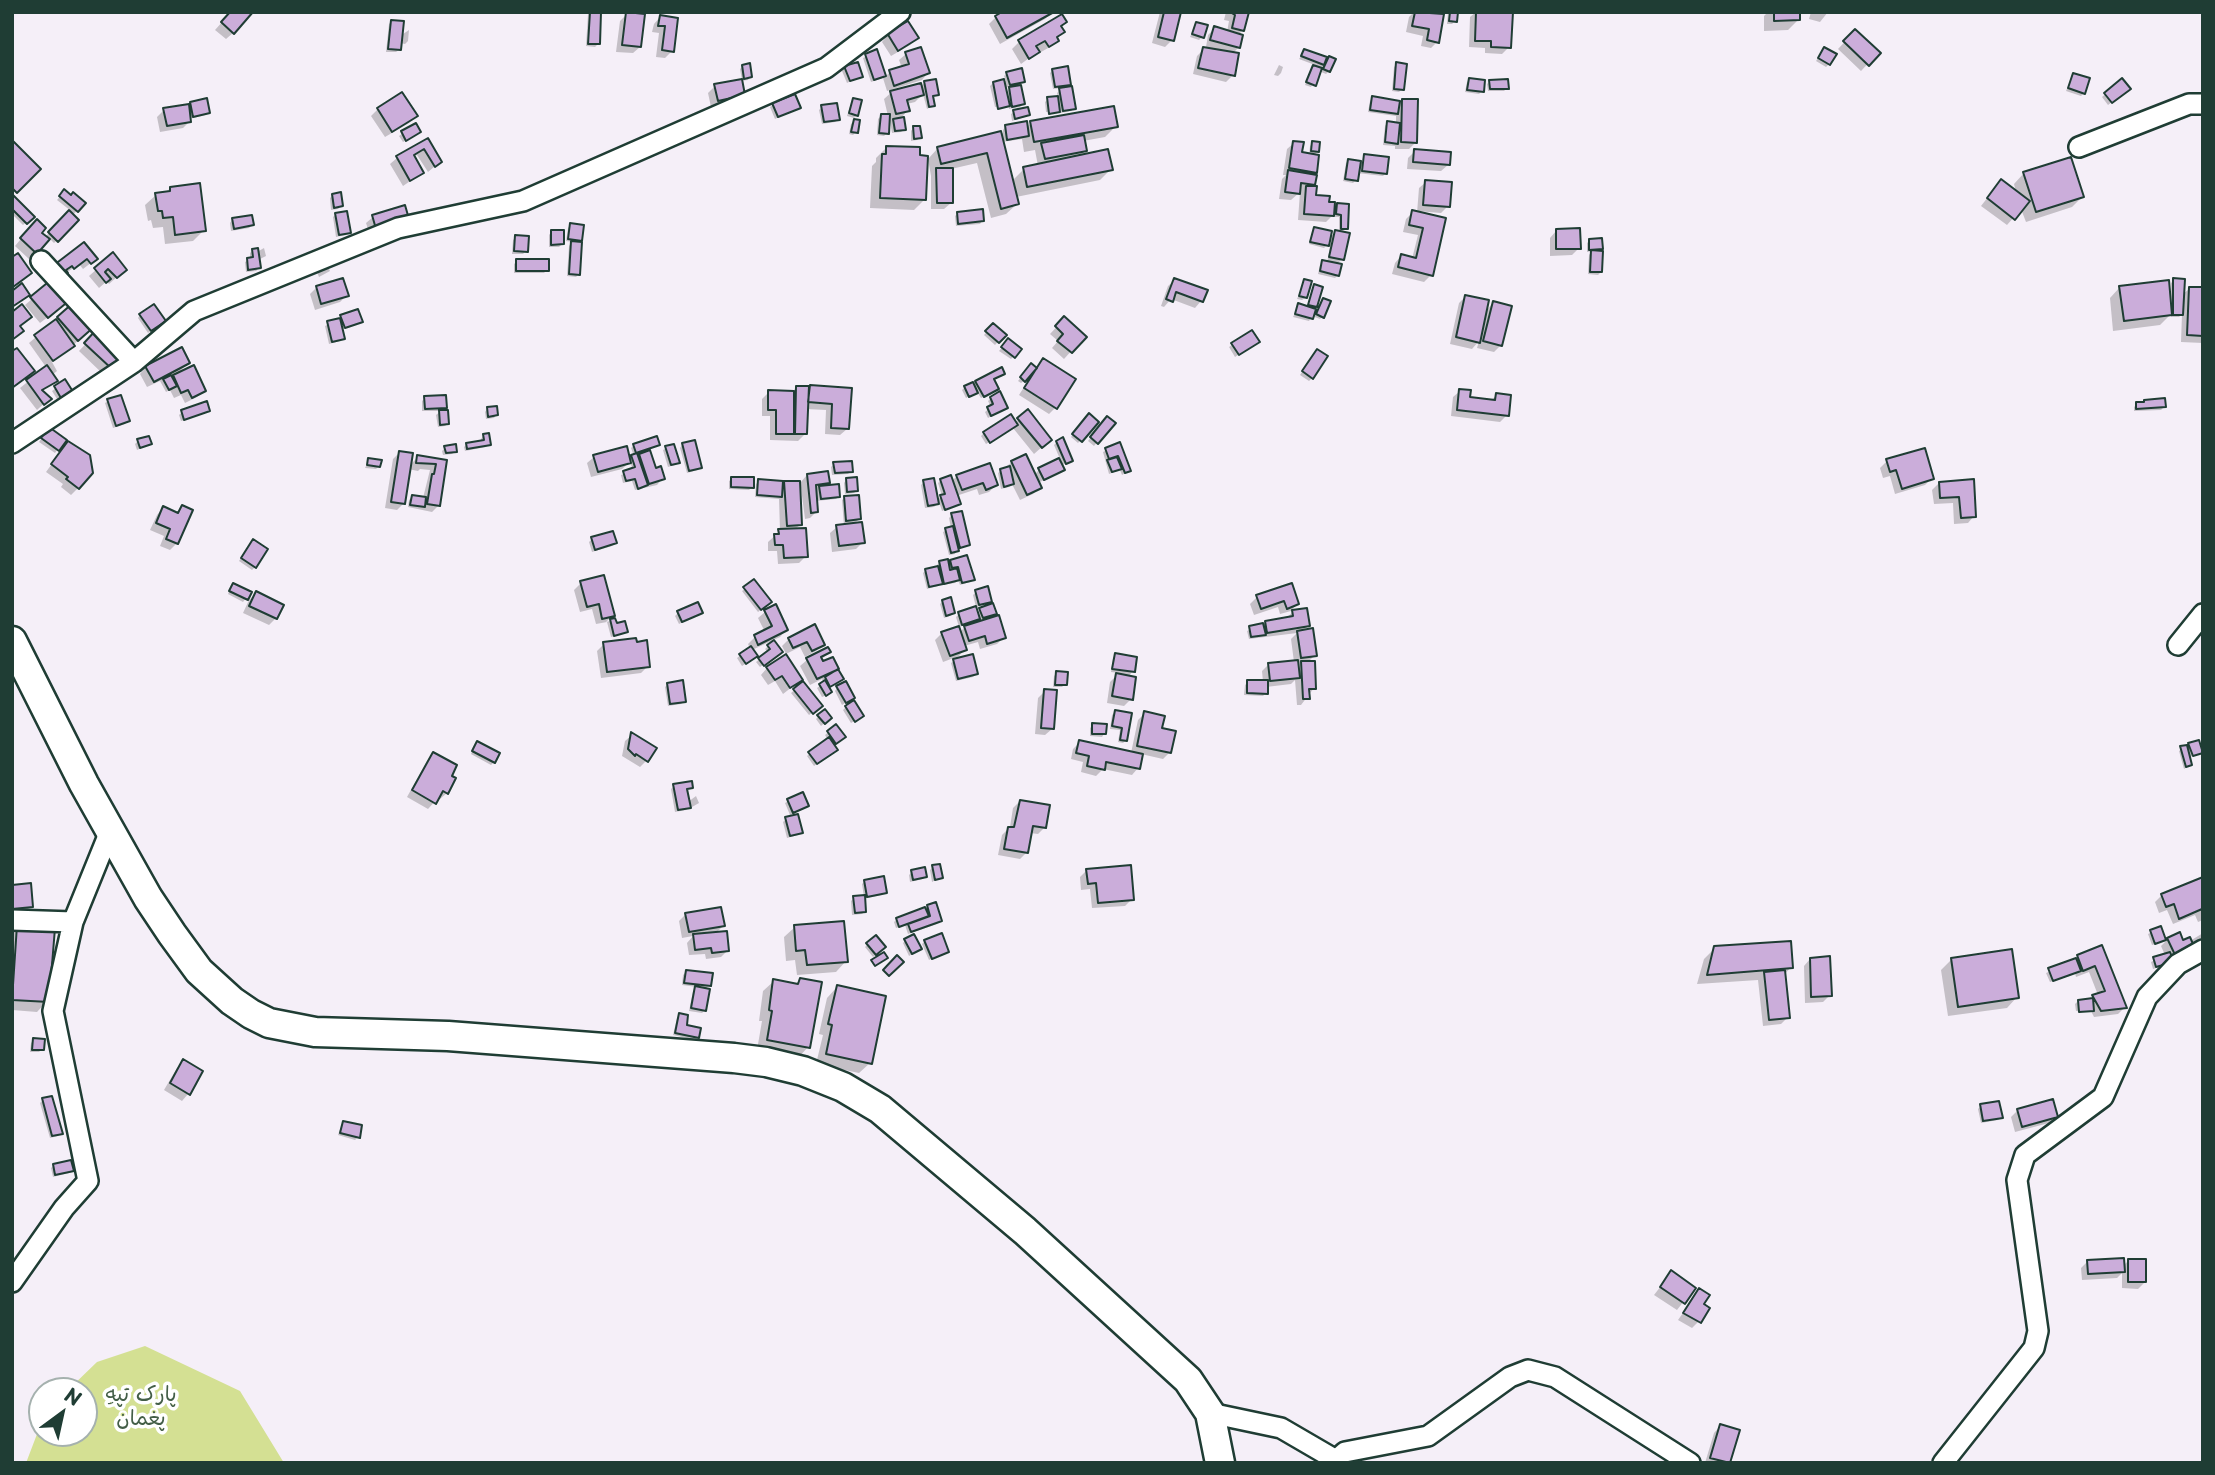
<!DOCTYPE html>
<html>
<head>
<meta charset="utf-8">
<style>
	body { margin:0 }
	#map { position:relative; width:2215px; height:1475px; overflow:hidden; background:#f5eff8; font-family:"Playpen Sans",sans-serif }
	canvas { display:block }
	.frame { position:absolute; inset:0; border:14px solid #1f3d34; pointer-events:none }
	.north { position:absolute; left:28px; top:1377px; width:70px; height:70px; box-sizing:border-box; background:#fff; border:2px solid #a5b1ae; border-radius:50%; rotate:33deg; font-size:19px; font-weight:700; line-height:28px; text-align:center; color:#1f3d34 }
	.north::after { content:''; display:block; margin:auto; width:24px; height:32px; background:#1f3d34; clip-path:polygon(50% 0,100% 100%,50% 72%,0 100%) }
</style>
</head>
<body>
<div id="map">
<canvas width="2215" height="1475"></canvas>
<div class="frame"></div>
<div class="north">N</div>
</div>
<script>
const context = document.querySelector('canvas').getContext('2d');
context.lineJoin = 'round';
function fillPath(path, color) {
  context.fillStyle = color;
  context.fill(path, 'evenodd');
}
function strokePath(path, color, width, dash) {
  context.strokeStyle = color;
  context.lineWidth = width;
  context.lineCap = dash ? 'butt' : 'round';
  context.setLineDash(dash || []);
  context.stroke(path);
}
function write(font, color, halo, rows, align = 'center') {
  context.font = font + ' "Playpen Sans","Playpen Sans Arabic",sans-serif';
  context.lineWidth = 7;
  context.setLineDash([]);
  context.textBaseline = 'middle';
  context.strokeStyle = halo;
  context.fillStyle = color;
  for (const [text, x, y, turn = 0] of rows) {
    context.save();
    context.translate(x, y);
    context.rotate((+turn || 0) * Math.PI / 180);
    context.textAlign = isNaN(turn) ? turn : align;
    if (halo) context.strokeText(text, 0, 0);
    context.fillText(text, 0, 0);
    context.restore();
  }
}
fillPath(new Path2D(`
	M145 1346 240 1391 284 1463H26L42 1421V1433H84V1391H67L97 1362Z`), '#d4e093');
fillPath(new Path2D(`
	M231 12 233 33 226 39 215 30Z
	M590 12H600L598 44 595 47 586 46 588 14Z
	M1052 12 1045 19 1000 44 989 24 996 17Z
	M1160 12H1179L1172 40 1165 47 1152 43Z
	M1226 12H1247L1243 30 1238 35 1241 36 1238 48 1232 54 1233 75 1226 82 1193 74 1197 56 1206 47 1208 35 1215 28 1227 32 1229 21 1224 20Z
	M1414 12 1442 16 1437 42 1431 48 1421 46 1423 36 1406 32 1409 17Z
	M1448 12H1456L1455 21 1452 24H1447Z
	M1476 12 1511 13 1509 47 1502 54 1485 53V48L1469 47 1470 17Z
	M1768 12H1798L1799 19 1788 30 1764 31V16Z
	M1811 12H1828L1820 22 1809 19Z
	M627 14 640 47 633 53 616 52 620 21Z
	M1061 16 1060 27 1063 32 1056 39 1057 41 1050 47 1041 52 1040 50 1021 64 1012 49 1019 42Z
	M660 17 676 19 672 51 665 58 656 57 659 33 652 32 654 24Z
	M392 21 400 36 409 30 408 41 405 44 400 43 399 50 396 52H386L389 24Z
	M1196 24 1202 37 1199 40 1190 37Z
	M1855 31 1878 53 1861 71 1838 49Z
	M888 35 916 38 910 45 891 56 882 42Z
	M1305 51 1324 63 1329 58 1331 66 1333 67 1326 74 1319 71 1311 87 1305 85 1311 70 1315 65 1299 59Z
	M876 52 885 77 890 72 902 68 899 60 906 54 928 73 922 80 887 91 883 78 871 82 863 58Z
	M1822 52 1829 64 1826 67 1816 61Z
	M1397 64 1402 89 1399 92 1392 91 1394 67Z
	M1279 65 1283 67 1281 73 1278 76 1274 75Z
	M743 66 750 77 748 80 740 81 736 102 711 107 708 93 715 86 742 80 740 69Z
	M845 68 861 76 847 83 842 71Z
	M1066 68 1074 108 1071 111 1061 113 1060 109 1057 112V111L1046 112 1045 102 1048 99 1058 98 1057 93 1062 88 1053 89 1050 73 1053 70Z
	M1007 73 1023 82 1019 85 1023 104 1020 107 1009 109V105L995 107 990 86 993 83 1006 81 1004 76ZM1013 86 1005 93 1004 88Z
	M2073 75 2084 93 2081 96 2066 91Z
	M1470 80 1482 91 1479 94 1465 92 1467 82Z
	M1490 81 1507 88 1504 91H1488L1487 84Z
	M2122 81 2125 92 2108 105 2102 97Z
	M925 83 937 94 932 97 934 105 927 109 923 94 915 102 907 104 908 110 902 117 904 129 901 132 892 133 889 116 887 133 884 136 877 135 878 119 881 116H888L884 99 894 90V92L920 87Z
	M1373 98 1401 102 1403 100 1416 142 1409 149H1395V146L1383 145 1385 126 1387 123 1396 124V116L1368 112 1370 101Z
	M854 100 857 115 854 118 847 116 851 103Z
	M191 104 208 112 206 115 189 119 190 121 183 128 160 132 157 117 164 110 189 106Z
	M773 105 799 107 775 119 770 107Z
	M822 107 838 119 835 122 822 124 819 110Z
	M378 109 415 116 409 123 385 137 371 116Z
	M1014 112 1028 115 1025 117 1012 121 1011 114Z
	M854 121 856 132 853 135 849 134 851 124Z
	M1031 123 1116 126 1105 137 1083 141 1085 151 1078 158 1111 169 1100 180 1016 197 1017 204 1006 214 991 218 977 163 951 169V203L944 209H931V176L928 159 938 148 1003 133V130L1005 127 1026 128ZM1022 139 1024 152 1035 150 1038 166 1024 169 1012 181 1002 142Z
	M415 125 416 135 403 142 399 136Z
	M913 128 920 137 917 140 911 141V131Z
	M427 140 440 162 428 172 417 155 413 157 422 173 403 186 390 164 397 158Z
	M1294 143 1300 154 1309 155 1310 146 1313 143 1318 151 1313 156 1315 172 1311 176 1313 184 1310 188 1314 196 1327 204 1333 210 1337 205 1346 228 1341 233 1342 259 1336 265 1338 275 1335 278 1318 274 1320 265 1323 262 1327 263 1331 241 1324 248 1309 244 1312 232 1314 229 1328 239 1336 232H1339V217H1334V214L1326 222 1298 220 1300 192 1291 200 1279 199 1282 179 1286 175H1283L1287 149Z
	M887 147 924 200 914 210 870 208 872 166 876 162V158Z
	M1415 151 1448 165 1441 171 1407 169 1408 158Z
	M1365 156 1386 173 1383 176 1357 173 1356 180 1353 183 1343 181 1346 163 1349 160 1362 162Z
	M2024 173 2082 197 2072 207 2026 222 2021 209 2007 225 1981 206 1995 188 2016 192 2014 184Z
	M1426 182 1448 206 1441 213 1417 211V213L1444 219 1431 275 1424 282 1392 274 1395 263 1401 256 1412 259 1418 235 1403 232 1406 219 1413 212 1417 213 1419 188Z
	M170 188 204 230 193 241 165 244 163 227 153 228 151 220 148 221 145 205 156 195 165 194Z
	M65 191 84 203 72 216 57 240 54 243 49 238 29 259 15 246 30 228 45 237 71 211 57 200Z
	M333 195 341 206 338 209 331 210 330 198Z
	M12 196 32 217 23 225 12 214Z
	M404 207 370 235 366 223 373 217Z
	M958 213 982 221 980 224 956 226 955 216Z
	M336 214 349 232 346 235 336 237 333 217Z
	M232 220 252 225 249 228 231 231 230 223Z
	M571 225 582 227 579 274 576 277 567 276 569 246 572 242 566 241 568 228Z
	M1556 231 1579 248 1572 255 1550 256V238Z
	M551 232 562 244 559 247H549V235Z
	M516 237 526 251 523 254H512L513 240Z
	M1590 240 1601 248 1596 253 1601 272 1598 275 1588 274 1589 255 1592 251 1587 252V243Z
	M84 244 96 259 83 269 79 264 66 273 61 307 40 323 25 305 54 280Z
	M264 248 266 256 258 260 259 268 256 271 246 272 245 262 250 259V253L253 250 257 252Z
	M113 255 118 276 109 284 107 281 99 288 89 276Z
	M517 261 547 270 544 273H514V264Z
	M328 267 330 271 319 277 317 272Z
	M1175 280 1201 301 1195 308 1171 299 1164 307 1161 306 1168 286Z
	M2174 280 2182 295 2189 289H2203V343L2181 342 2182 314 2179 317H2171V314L2160 325 2113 331 2110 298 2120 287 2171 295V283Z
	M1305 281V298L1302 300 1297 299Z
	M1315 286 1321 288 1315 310 1317 311 1323 300 1322 317 1320 319 1312 316 1309 321 1293 317 1299 305 1307 308 1312 289Z
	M317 287 347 295 340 302 315 310 310 294Z
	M1465 297 1485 312 1493 303 1501 345 1494 352 1477 348 1479 341 1472 349 1450 344 1459 303Z
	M74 305 86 333 66 352 52 362 57 371 52 375 56 380 41 392 49 399 37 410 20 388 46 367 29 343Z
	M140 315 161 323 148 333 138 318Z
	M341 317 361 321 341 330 343 338 340 341 329 344 325 326Z
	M1064 319 1084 337 1064 359 1052 348 1058 341 1050 334Z
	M993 325 1004 335 995 345 984 335Z
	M1251 332 1255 344 1235 357 1229 347Z
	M96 333 121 357 104 375 79 351Z
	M1008 340 1020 349 1011 359 999 351Z
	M1314 354 1312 378 1309 381 1300 375Z
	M1043 360 1056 407 1049 414 1019 395 1031 376 1021 383 1018 381 1031 365 1035 369Z
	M188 363 176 375 204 391 197 397 185 403 181 395 174 398 170 390 166 392 160 381 147 387 140 374 146 367Z
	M1000 376 993 380 994 392 981 398 977 392 966 398 962 390 965 387 973 386 976 382Z
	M64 382 62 407 52 391Z
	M810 386 850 390 847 429 840 435 825 434 826 410 806 409 805 434 798 441 770 440V416H762V399L769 392H792L797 387Z
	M1460 391 1469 399 1490 401 1497 395 1507 415 1500 422 1451 416 1453 397Z
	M425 398 445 408 441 412 448 423 445 426 438 427 436 415 441 411H422V401Z
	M991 398 1003 410 988 418 985 412 991 407 988 401Z
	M108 401 128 421 125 424 113 428 105 403Z
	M2137 404 2164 407 2161 410 2134 411V407Z
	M487 409 496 415 494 418 486 419 485 412Z
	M208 410 205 413 181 421 179 415 182 412Z
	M1028 412 1043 446 1034 454 1013 428 986 444 981 436 984 433 1014 424Z
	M1090 416 1097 422 1078 443 1071 437Z
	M1107 418 1113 423 1094 446 1088 441Z
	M46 432 64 440 55 453 39 442Z
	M483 436 489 444 486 447 465 451 464 447 467 444 481 442V439Z
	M138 441 150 444 137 450 135 444Z
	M1057 442 1071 460 1061 466 1060 472 1038 483 1040 487 1033 494 1020 500 1012 484 1009 487 1001 489 998 473 1012 462 1034 475 1039 470 1060 459 1054 445Z
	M658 444 648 449 655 470 663 478 657 485 635 490 632 481 623 483 621 475 633 470 630 462 622 469 591 477 587 463 594 457 629 460 634 456 631 448 634 445ZM645 450 637 458 635 454Z
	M1119 444 1129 471 1122 475 1120 470 1109 474 1103 452Z
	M682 445 701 467 698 470 687 473 680 448Z
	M445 448 455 451 452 454 443 455 442 451Z
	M666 448 678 462 675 465 668 467 663 450Z
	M62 450 78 488 71 495 61 487 63 484 46 472Z
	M399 453 409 466 418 457 445 461 439 505 432 512 408 507 409 500 412 497 423 498 430 470 420 469 418 471 408 469 404 503 397 510 385 508 393 459Z
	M369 460 379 466 376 469 365 468Z
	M1887 461 1932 478 1925 485 1895 494 1890 476 1883 478 1880 468Z
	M834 464 851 471 848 474 832 475 831 467Z
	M807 475 828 483 823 488 839 496 836 499 816 501 817 511 810 518 805 519 801 488H798L800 525 794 530 806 556 799 563 778 564 777 551H768V542L780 531 779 499 755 497 756 484 759 481 781 487 785 483H800Z
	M957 476 996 485 989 492 979 495 977 489 956 496 959 504 942 511 939 502 934 507 925 508 921 485 924 482 936 501 942 496 938 483 941 480 951 482Z
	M732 479 752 487 749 490 729 489V481Z
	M846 480 857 490 854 493 845 494 844 483Z
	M1972 481 1974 516 1968 523 1954 524 1953 503 1934 504 1932 490 1939 483Z
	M845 497 859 519 854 524 863 542 856 549 832 552 830 533 837 527 844 526 842 500Z
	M182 507 177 543 170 550 160 546 164 536 150 530 157 515 163 508 176 514Z
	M952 515 969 544 957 549 955 554 949 555 943 532 951 528 949 518Z
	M592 539 615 543 612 546 592 552 589 542Z
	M250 544 255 567 252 570 239 561Z
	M966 558 973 579 970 582 960 585 958 580 955 583 942 585 941 583 938 586 927 589 923 573 926 570 938 568 937 565 940 562 948 565 951 562Z
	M581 583 613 615 606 622 614 620 616 626 626 632 623 634 611 637 607 622 596 624 592 609 580 612 574 590Z
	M1291 585 1297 604 1291 611 1280 614 1278 607 1254 615 1250 604 1257 597Z
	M231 588 250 593 243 602 228 594Z
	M745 589 767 605 758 612 742 591Z
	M976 592 990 601 983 608 994 614 988 620 1004 637 997 644 980 649 978 642 964 646 965 649 959 656 943 662 935 640 942 633 960 632 968 624 959 627 956 617 959 614 977 613 984 605 976 607 973 595Z
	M256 593 276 618 269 625 243 613 249 600Z
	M943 601 953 613 950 616 944 618 940 604Z
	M765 612 786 630 780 637 752 650 753 659 742 666 737 658 750 648 748 644 755 637 765 632 758 618Z
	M1293 612 1308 626 1302 632 1315 655 1307 663 1314 688 1301 705H1297L1295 680 1291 684 1266 687V693L1263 696 1244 695 1245 685 1248 682H1263L1262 671 1269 664 1294 662 1291 639 1297 633 1249 639 1247 631 1266 622 1285 619Z
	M678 613H701L679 624 675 616Z
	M789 639 823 644 816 651 805 657 800 647 786 654 782 646Z
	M773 642 778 654 760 667 756 662 768 652 765 649Z
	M604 644 648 666 641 673 601 678 597 651Z
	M829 652 821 660 836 669 839 681 828 688 827 695 822 697 817 688 824 683 822 679 810 685 800 666 807 660Z
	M1115 655 1133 671 1128 677 1131 699 1124 706 1107 703 1110 682 1119 673 1111 672 1113 658Z
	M954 661 976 674 973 677 956 681 951 663Z
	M767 668 801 680 783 694 775 681 768 685 761 675Z
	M1057 673 1065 684 1062 687H1053L1054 676Z
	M803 683 821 706 809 715 791 693Z
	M668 684 684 701 681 704 668 706 665 687Z
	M837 688 853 698 842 705 835 691Z
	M1045 691 1052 729 1045 735 1035 734 1038 698Z
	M846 707 859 718 851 723 843 710Z
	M824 711 830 718 821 726 816 719Z
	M1115 712 1130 714 1126 740 1123 743 1118 742 1120 730 1110 729 1112 715Z
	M1145 713 1160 730 1170 752 1163 759 1141 754 1138 768 1132 775 1103 769 1096 776 1081 772 1083 762 1071 759 1073 749 1080 742 1131 753 1138 720Z
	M1093 725 1104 734 1102 737 1090 736V728Z
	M836 726 841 739 832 745 833 752 814 766 807 756 828 740 825 735Z
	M632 735 646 761 640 767 622 756 625 741Z
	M2189 744 2201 752 2188 758 2190 765 2184 769 2179 751Z
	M475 746 494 762 491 765 471 754Z
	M433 754 447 793 440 799 438 798 428 809 407 797 427 761Z
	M674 786 692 787 686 790 688 802 696 796 699 803 692 807 691 805 686 810 675 812 671 789Z
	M802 794 807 806 790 815 785 803Z
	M1020 801 1045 827 1038 834 1030 833 1027 852 1020 859 998 855 1002 835 1010 827 1013 808Z
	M786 819 801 832 798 835 787 838 783 822Z
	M933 867 941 877 932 882 930 870Z
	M1087 870 1132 899 1125 906 1092 908 1090 889 1081 890 1080 877Z
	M912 872 925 876 923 879 910 882 909 875Z
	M2203 878V920L2198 922 2195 915 2173 924 2167 910 2159 913 2155 902 2162 895Z
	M865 881 885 892 882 895 863 899 865 911 862 914 852 915 851 901 854 898 864 897 862 884Z
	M12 887 31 906 24 913 12 914Z
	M928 907 940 921 937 924 908 934 905 925 896 928 894 922 897 919Z
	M686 914 723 926 715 934 727 951 721 957 706 959 705 954 689 955 687 943 693 936 682 938 679 921Z
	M18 927 47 1001 37 1012 12 1010V933Z
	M795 927 846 961 836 972 797 975 795 960 786 961 784 937Z
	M2160 928 2165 941 2152 945 2148 934Z
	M2203 933V939L2192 945 2169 964 2153 969 2151 962 2165 955 2161 946 2168 939 2190 941Z
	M875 937 884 947 873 957 865 947Z
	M906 940 920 949 909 956 903 943Z
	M925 941 947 951 929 960 922 944Z
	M2101 947 2125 1007 2118 1014 2094 1017 2090 1009 2076 1011 2075 1004 2078 1001 2090 1000 2098 995 2089 972 2076 977 2075 973 2050 982 2046 973 2072 962 2078 956Z
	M1715 948 1791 967 1784 975 1788 1017 1781 1024 1763 1026 1758 980 1697 984 1704 959Z
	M1810 959 1830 995 1823 1002 1805 1003 1804 966Z
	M1952 959 2017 997 2007 1008 1948 1016 1941 970Z
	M686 972 709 985 705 990V1010L702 1013 689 1011 693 991 697 987 682 985 683 975Z
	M800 980 808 1047 798 1058 757 1050 762 1021H759L763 991 774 981 795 985Z
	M837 987 870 1063 859 1073 816 1064 823 1035 819 1034 827 998Z
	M680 1015 685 1026 698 1037 695 1040 673 1035 677 1018Z
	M34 1040 42 1049 39 1052H30L31 1043Z
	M184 1062 188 1094 182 1101 164 1090 177 1068Z
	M43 1100 61 1133 58 1136 50 1138 40 1103Z
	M1981 1106 2001 1117 1998 1120 1981 1123 1978 1109Z
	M2018 1110 2056 1116 2049 1123 2015 1132 2011 1117Z
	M344 1123 358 1137 355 1140 338 1135 341 1126Z
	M54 1165 72 1170 69 1173 53 1177 51 1168Z
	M2088 1261 2123 1266 2128 1261 2145 1282 2138 1289 2122 1288V1273L2117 1278 2082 1280 2081 1268Z
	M1671 1273 1694 1288 1677 1310 1654 1295Z
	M1699 1290 1701 1305 1699 1321 1692 1328 1678 1320Z
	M1720 1426 1738 1432 1729 1463H1705L1714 1433Z`), '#0003');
const building = new Path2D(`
	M230 12H253L234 34 221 22Z
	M590 12H601L600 44H588Z
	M626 12 645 14 641 47 622 45Z
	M1002 12H1054L1007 38 995 16Z
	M1164 12H1181L1174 41 1158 37Z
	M1230 12H1249L1244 31 1232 28 1235 15Z
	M1415 12 1444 14 1439 43 1427 40 1429 29 1412 26Z
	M1450 12H1458L1457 22 1449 21Z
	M1476 12H1513L1511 48 1491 47V41H1475Z
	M1774 12H1800V20L1774 21Z
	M1062 14 1067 22 1061 26 1065 32 1057 37 1059 41 1049 47 1045 41 1036 46 1040 52 1029 59 1018 40Z
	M660 15 678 18 674 52 662 50 665 26H658Z
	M391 20 404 21 401 50 388 49Z
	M908 21 919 38 898 51 887 33Z
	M1196 22 1208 25 1204 38 1192 34Z
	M1214 26 1243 35 1240 48 1210 40Z
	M1855 29 1881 53 1869 66 1843 41Z
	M921 47 930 73 894 86 889 70 909 64 905 52Z
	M1203 47 1239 53 1235 76 1198 68Z
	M1824 47 1837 54 1830 65 1818 58Z
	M877 49 886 76 874 80 865 54Z
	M1304 49 1327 57 1324 65 1301 56Z
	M1329 56 1336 59 1330 72 1323 69Z
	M858 62 863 77 850 81 844 66Z
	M1396 62 1407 64 1404 90 1394 89Z
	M750 63 752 77 744 79 742 65Z
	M1313 65 1322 68 1316 86 1306 82Z
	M1068 66 1071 85 1055 87 1052 69Z
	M1022 68 1025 82 1010 85 1006 72Z
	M2073 73 2090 78 2085 94 2068 88Z
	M1469 78 1485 80 1484 92 1467 90Z
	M2122 78 2131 89 2112 103 2104 93Z
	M742 79 745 95 718 101 714 84Z
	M936 79 939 95 933 96 935 106 929 107 924 81Z
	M1004 79 1010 106 998 109 993 82Z
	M1508 79 1509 89H1490L1489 80Z
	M921 83 924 95 907 100 910 111 896 114 890 91Z
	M1021 85 1025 104 1012 107 1009 87Z
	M1072 86 1076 109 1063 111 1059 88Z
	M402 92 418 116 392 132 377 108Z
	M795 94 801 108 778 117 772 103Z
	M1058 96 1060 112 1049 114 1047 97Z
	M1372 96 1400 101 1398 114 1370 110Z
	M207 98 210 113 193 117 190 102Z
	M853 98 862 100 858 116 849 113Z
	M1402 99H1418L1417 143 1401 142Z
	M837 103 840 120 824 122 821 105Z
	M189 104 191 122 167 126 163 108Z
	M1114 106 1118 127 1034 142 1030 121Z
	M1028 107 1030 115 1015 119 1013 110Z
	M881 114H890L889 134 879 133Z
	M904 117 906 130 895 131 893 119Z
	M854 119 860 120 858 133 851 132Z
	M1027 121 1029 136 1007 140 1005 125Z
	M1387 121 1400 123 1398 144 1385 142Z
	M416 123 421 132 406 141 401 131Z
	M913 126H920L922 138 914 139Z
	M1001 131 1019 204 1001 209 987 153 941 164 937 147Z
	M1084 135 1087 151 1045 159 1041 143Z
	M428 138 442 162 435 167 424 149 414 155 424 173 410 181 396 156Z
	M12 140 41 169 17 193 12 188Z
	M1293 141 1304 142 1302 152 1319 155 1317 173 1289 168Z
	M1312 141 1320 142 1319 152 1311 151Z
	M886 146 920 147V155L928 156 926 200 880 198 882 154H886Z
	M1108 149 1113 170 1027 187 1023 167Z
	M1414 149 1451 152 1450 165 1413 162Z
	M1364 154 1389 157 1387 174 1362 171Z
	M2071 157 2084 197 2036 212 2023 172Z
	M1348 159 1361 161 1358 181 1345 179Z
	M936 168H953V203H937Z
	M1288 170 1317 175 1315 185 1301 183 1300 194 1285 192Z
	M2001 179 2030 201 2015 220 1987 198Z
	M1425 180 1452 182 1450 207 1423 205Z
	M200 183 206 231 175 235 173 217 163 218 162 211H158L155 193 170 191V187Z
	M1306 186H1317L1316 195 1330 196 1329 202H1335L1334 216 1304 214Z
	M64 189 71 195 73 192 86 203 78 212 59 196Z
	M341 192 343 206 334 208 332 194Z
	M13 195 35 217 27 224 12 209Z
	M1337 203 1349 204 1348 229H1341V215L1336 214Z
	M405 205 409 219 376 229 372 215Z
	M983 209 984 221 958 224 957 212Z
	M69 210 79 220 58 242 48 232Z
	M1412 210 1446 218 1433 276 1398 267 1401 254 1416 258 1423 228 1409 225Z
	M347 211 351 233 339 235 335 213Z
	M252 215 254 225 234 229 232 218Z
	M37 219 46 228 42 233 50 239 37 254 20 238Z
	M570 223 584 225 582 241 568 239Z
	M1314 227 1332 231 1329 246 1310 242Z
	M1580 228 1581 249H1556V229Z
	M551 230H564V244L551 245Z
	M1335 230 1350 233 1344 260 1329 257Z
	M515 235 529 236 528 252 514 251Z
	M1602 238 1603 249 1589 250V239Z
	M571 241 582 242 580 275 569 274Z
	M84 242 98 259 91 264 87 259 74 269 72 266 66 270 68 273 64 277 54 265Z
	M258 248 261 268 248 270 247 258 253 257 252 249Z
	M1591 250 1603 251 1602 272H1590Z
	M113 252 127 270 117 278 108 269 105 272 111 279 106 283 94 268Z
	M18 253 32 273 13 287 12 257Z
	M516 259H549V271H516Z
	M1322 260 1342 264 1339 276 1320 271Z
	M343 278 349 296 321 304 316 286Z
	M1174 278 1208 290 1203 302 1176 292 1173 302 1166 299Z
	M2173 278 2185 279 2183 315H2173Z
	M52 279 70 300 48 318 30 297Z
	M1304 279 1312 281 1307 298 1299 296Z
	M2169 280 2172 315 2124 321 2119 286Z
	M22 283 30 295 12 307V291Z
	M1314 284 1323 287 1317 307 1308 305Z
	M2189 287H2203V336L2187 335Z
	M1465 295 1489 300 1480 343 1456 337Z
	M1323 298 1331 301 1324 318 1316 314Z
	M1493 301 1512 306 1502 346 1483 341Z
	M74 302 95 326 78 341 57 317Z
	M1298 303 1316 309 1313 319 1295 314Z
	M22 304 32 317 20 326 24 331 12 340V312Z
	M154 304 166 321 151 331 139 314Z
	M358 309 363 322 345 328 340 315Z
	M1064 316 1087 337 1072 353 1057 341 1063 334 1055 326Z
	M340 318 345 339 332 342 327 321Z
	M56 319 75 346 53 361 34 335Z
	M993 323 1007 335 999 343 985 331Z
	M96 330 124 357 112 369 84 343Z
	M1252 330 1260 342 1239 355 1231 343Z
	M1008 338 1022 349 1015 358 1001 347Z
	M182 347 190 363 154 382 145 366Z
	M17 348 35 371 12 388V351Z
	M1317 349 1328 356 1313 379 1302 371Z
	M1043 358 1076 379 1057 409 1024 388Z
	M1031 363 1037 368 1025 382 1020 377Z
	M47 365 58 381 42 390 52 399 44 405 26 380Z
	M194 365 206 391 192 398 188 390 181 393 173 375Z
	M1002 367 1005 374 994 379 999 389 984 397 975 381Z
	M171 375 177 386 169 390 163 379Z
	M65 379 77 398 65 405 54 386Z
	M973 382 978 393 969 397 964 386Z
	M810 385 852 388 849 429 831 428 832 404 808 402Z
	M796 386H809L807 434H795Z
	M1459 389 1471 390 1470 397 1495 400 1496 393 1511 395 1509 416 1457 410Z
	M768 390 794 391V434H776V410H768Z
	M1000 391 1008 408 991 416 987 407 993 404 990 397Z
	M121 395 130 421 116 426 107 399Z
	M446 395 447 408 425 409 424 396Z
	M2165 398 2166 407 2136 409V402H2144V400Z
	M207 401 210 411 184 420 181 410Z
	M497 406 498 415 488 417 487 407Z
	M1028 409 1052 440 1042 448 1017 418Z
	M439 410H448L449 424 440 425Z
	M1089 413 1099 422 1082 442 1072 434Z
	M1011 414 1018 425 990 443 983 432Z
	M1107 416 1116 423 1098 444 1090 437Z
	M49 427 67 440 59 451 41 438Z
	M489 433 491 445 467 449 466 443 484 440 483 434Z
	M149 436 152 444 140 448 137 439Z
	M657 436 660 445 636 453 633 444Z
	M1063 437 1073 461 1066 464 1056 441Z
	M695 440 702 468 689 471 682 443Z
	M68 441 90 455 93 473 79 489 66 479 68 477 51 464Z
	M1120 442 1131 471 1125 473 1118 456 1109 459 1105 448Z
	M456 444 457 452 446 453 444 446Z
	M674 444 680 463 671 465 665 446Z
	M627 446 631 463 598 472 593 455Z
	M1925 448 1934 479 1902 489 1896 470 1890 472 1886 459Z
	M650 450 656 468 661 466 665 479 649 484 639 454Z
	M399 451 413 453 405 504 391 502Z
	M637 453 648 485 638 489 635 479 626 481 623 471 635 467 631 455Z
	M1026 454 1042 488 1027 495 1011 461Z
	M417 455 447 460 440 506 427 504 432 474H434L436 464 416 463Z
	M1117 457 1122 469 1112 472 1107 460Z
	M368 458 382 460 380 467 367 465Z
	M1059 458 1065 470 1044 480 1038 468Z
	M852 461 853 472 835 473 833 462Z
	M990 463 998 485 986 490 983 483 962 490 956 475Z
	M1010 466 1014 484 1004 487 1000 469Z
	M828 471 830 483 816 485 818 512 811 513 807 474Z
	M951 475 961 504 945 510 940 495 945 494 940 479Z
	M731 477H754V488L731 487Z
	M857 477 858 491 847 492 846 478Z
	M934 478 939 504 928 506 923 480Z
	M758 479 783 481 782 497 757 495Z
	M1974 479 1976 517 1961 518 1959 497 1940 498 1939 482Z
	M784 481H800L802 525 787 526Z
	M839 484 840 497 821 499 819 486Z
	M412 495 426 497 425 507 410 505Z
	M859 495 861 519 846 521 844 496Z
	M182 505 193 510 178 544 166 539 170 529 156 523 163 506 178 513Z
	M962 511 970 545 960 548 951 513Z
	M862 522 865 543 839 546 836 525Z
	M953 526 959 551 951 553 945 528Z
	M806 528 808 557 784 558 783 545H775L774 534H779L778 529Z
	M613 531 617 543 595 550 591 537Z
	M253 539 268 549 256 568 241 558Z
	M967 555 975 580 962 583 958 567 952 568 950 560Z
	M948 559 950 570 957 568 960 580 944 584 939 561Z
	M938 566 943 584 929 587 925 569Z
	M604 575 615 616 602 619 599 604 587 607 580 581Z
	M754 579 772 602 761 610 743 587Z
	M233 583 252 592 248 600 229 591Z
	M1292 583 1299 604 1287 609 1284 601 1261 609 1256 595Z
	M988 586 992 602 979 605 975 590Z
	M256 591 284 605 277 619 249 606Z
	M951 597 955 613 946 616 942 600Z
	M698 602 703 613 682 622 677 611Z
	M993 603 997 614 983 618 979 608Z
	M776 604 788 630 758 645 754 635 772 626 764 610Z
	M976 606 980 619 962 625 958 612Z
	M1307 608 1310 626 1267 633 1265 621 1293 616 1292 610Z
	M999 615 1006 638 987 644 985 636 969 641 964 626Z
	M615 618 617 623 625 621 628 632 614 636 610 619Z
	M1263 623 1266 635 1251 637 1249 626Z
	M815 624 825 645 812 651 807 642 793 648 788 638Z
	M959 626 967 650 950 656 941 632Z
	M1313 628 1317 656 1301 658 1297 631Z
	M636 638 637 642 647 640 650 667 607 672 603 642Z
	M774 640 783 652 764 666 758 658 770 649 767 645Z
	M751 646 758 656 746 664 739 654Z
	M828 647 831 652 821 657 823 661 833 657 839 669 817 679 806 658Z
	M1115 653 1137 657 1135 672 1112 669Z
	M786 654 803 680 790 688 782 676 775 680 766 667Z
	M973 654 978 674 958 679 953 659Z
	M1298 660 1300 678 1270 681 1268 663Z
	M1301 661H1315L1316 689H1309L1310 699H1303Z
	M838 669 844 679 830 687 825 677Z
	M1056 671 1068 672 1067 685H1055Z
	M1116 673 1136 677 1133 700 1112 696Z
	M683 680 686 702 670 704 667 683Z
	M825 680 832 692 826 696 819 684Z
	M1247 680H1268V694L1247 693Z
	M803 681 823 706 813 714 793 689Z
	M846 681 855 698 846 703 836 686Z
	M1044 689 1057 690 1054 729 1041 728Z
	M854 700 864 716 855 722 845 706Z
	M825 709 832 718 825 724 817 715Z
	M1115 710 1132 713 1127 741 1120 740 1122 728 1112 726Z
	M1144 711 1165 716 1162 728 1176 731 1171 753 1137 746Z
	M1092 723 1107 724 1106 734H1092Z
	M836 724 846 737 836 744 827 731Z
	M631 732 657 748 648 762 636 754 635 756 628 749Z
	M829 737 838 750 817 764 808 752Z
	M1079 740 1143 754 1140 769 1106 762 1105 770 1087 766 1089 756 1076 753Z
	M2199 740 2203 753 2193 756 2188 743Z
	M477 741 500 753 495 763 472 751Z
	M2187 745 2192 765 2186 767 2180 746Z
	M433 752 457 765 452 776 456 778 448 794 443 791 436 804 412 790Z
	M692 781 693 788 687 789 691 808 678 810 673 784Z
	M803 792 809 806 793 813 787 799Z
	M1020 800 1050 805 1046 828 1033 826 1028 853 1004 849 1008 827H1014Z
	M798 814 803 833 790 836 785 817Z
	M940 864 943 878 935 880 932 865Z
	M1131 865 1134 900 1098 903 1096 883 1088 884 1086 869Z
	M925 867 927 877 913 880 911 870Z
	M884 876 887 893 867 897 864 880Z
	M2203 877V911L2202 909 2179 919 2174 904 2166 907 2161 894Z
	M31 883 33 907 12 909V885Z
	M865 895 866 912 855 913 853 896Z
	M936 902 942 921 911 932 908 924 930 916 927 905Z
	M721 907 725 926 689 932 685 913Z
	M925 907 929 916 899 927 896 918Z
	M844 921 848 962 807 965 805 950 796 951 794 925Z
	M17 925 55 928 49 1002 12 1000Z
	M2161 926 2166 940 2155 944 2150 930Z
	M727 931 729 951 712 953 711 948 695 950 693 934Z
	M2180 932 2183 940 2190 937 2196 951 2177 959 2167 938Z
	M942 933 949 952 932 959 924 940Z
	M914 934 922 949 912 954 904 939Z
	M876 935 886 947 876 955 866 943Z
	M1791 941 1793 968 1707 975 1714 946Z
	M2102 945 2127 1008 2101 1011 2092 995 2105 991 2095 966 2083 971 2077 955Z
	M2012 949 2019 998 1958 1007 1951 958Z
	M884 952 888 958 875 966 871 960Z
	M2170 952 2174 962 2156 967 2153 957Z
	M897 955 904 962 889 976 883 970Z
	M1830 956 1832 996 1811 997 1810 958Z
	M2076 958 2081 971 2053 981 2048 968Z
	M686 970 713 973 711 986 684 983Z
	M1785 970 1790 1018 1769 1020 1764 972Z
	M800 978 822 982 810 1048 767 1040 772 1011 769 1010 773 979 798 984Z
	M837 985 886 996 872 1064 826 1054 832 1025 828 1024Z
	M695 986 710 989 706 1011 691 1008Z
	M2093 998 2094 1011 2079 1012 2078 1000Z
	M679 1013 688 1015 687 1025 701 1028 699 1038 675 1033Z
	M33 1038 45 1039 44 1050H32Z
	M183 1059 203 1071 190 1095 170 1083Z
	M52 1096 63 1134 52 1136 42 1098Z
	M2053 1099 2058 1117 2022 1127 2017 1109Z
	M1999 1101 2003 1118 1983 1121 1980 1104Z
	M343 1121 362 1125 360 1138 340 1133Z
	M71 1160 74 1171 55 1175 53 1164Z
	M2124 1258 2125 1272 2088 1274 2087 1260Z
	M2128 1259H2146V1282H2128Z
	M1671 1270 1696 1288 1685 1304 1660 1287Z
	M1699 1288 1710 1295 1704 1304 1710 1308 1701 1323 1683 1313Z
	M1720 1424 1740 1430 1730 1463 1710 1458Z`);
fillPath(building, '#cbadda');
strokePath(building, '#1f3d34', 2);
const minor = new Path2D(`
	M2079 147 2189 104H2203
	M41 261 134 362
	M12 443 134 362 194 311 398 228 523 201 826 68 900 12
	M2178 645 2203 614
	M12 920 73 922
	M12 1282 64 1208 88 1181 53 1011 73 922 110 831
	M1210 1413 1281 1428 1336 1460 1345 1452 1428 1436 1510 1377 1528 1370 1555 1377 1690 1463
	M1943 1463 2034 1348 2038 1331 2017 1180 2025 1155 2103 1097 2147 997 2178 964 2203 950`);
const secondary = new Path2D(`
	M12 641 84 784 148 898 172 934 199 971 232 1001 251 1014 269 1023 315 1032 448 1036 734 1058 766 1062 803 1071 843 1087 880 1109 1025 1231 1188 1380 1210 1413 1220 1463`);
strokePath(minor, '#1f3d34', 24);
strokePath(secondary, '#1f3d34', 33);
strokePath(minor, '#fff', 19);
strokePath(secondary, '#fff', 28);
write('21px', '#435e47', '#fff', [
	["پارک تپهِ",141,1395],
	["پغمان",141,1419]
]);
</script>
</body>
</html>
